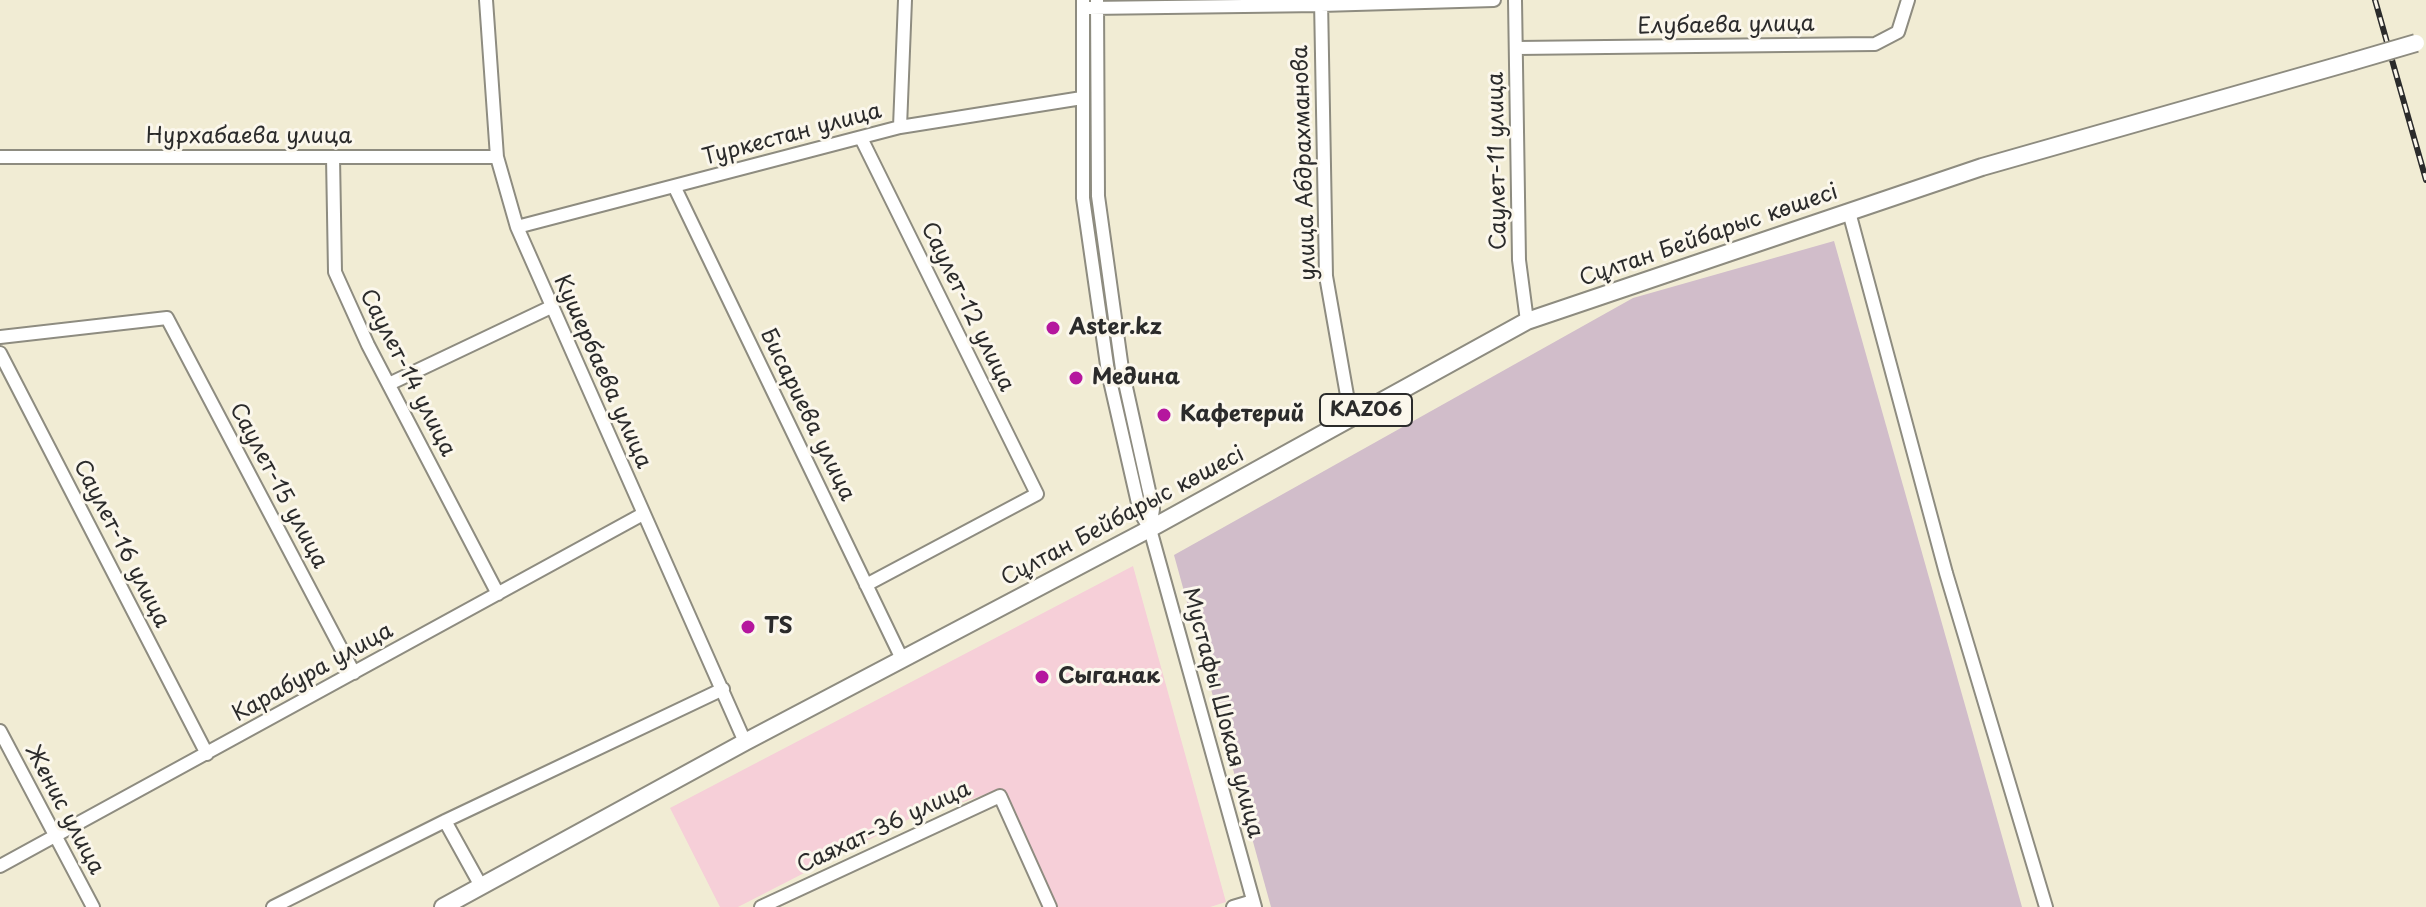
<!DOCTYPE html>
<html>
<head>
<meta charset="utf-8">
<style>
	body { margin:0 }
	canvas { display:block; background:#f1ecd4 }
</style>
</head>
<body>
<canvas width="2426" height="907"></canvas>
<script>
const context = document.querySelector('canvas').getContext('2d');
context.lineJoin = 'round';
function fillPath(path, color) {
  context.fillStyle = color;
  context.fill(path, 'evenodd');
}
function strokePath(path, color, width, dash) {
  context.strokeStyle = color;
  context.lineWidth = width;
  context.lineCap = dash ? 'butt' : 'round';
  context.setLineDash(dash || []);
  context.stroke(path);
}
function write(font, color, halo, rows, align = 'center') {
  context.font = font + ' "Playpen Sans",sans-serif';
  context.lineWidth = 6;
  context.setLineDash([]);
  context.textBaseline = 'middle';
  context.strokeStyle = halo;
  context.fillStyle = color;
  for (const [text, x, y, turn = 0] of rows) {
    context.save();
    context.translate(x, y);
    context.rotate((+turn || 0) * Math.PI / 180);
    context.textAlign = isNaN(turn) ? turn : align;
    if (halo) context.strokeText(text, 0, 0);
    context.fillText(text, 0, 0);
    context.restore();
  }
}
fillPath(new Path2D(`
	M1133 566 1226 902 1210 907H1055L1001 789 963 802 948 799 738 907H720L670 808Z`), '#f6cfd8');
fillPath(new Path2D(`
	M1834 241 2022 907H1271L1174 555 1633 298Z`), '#d1bdca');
const minor = new Path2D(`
	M486 0 497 157 517 227 745 742
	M1083 0V198L1108 372 1140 512 1150 529 1255 907
	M1097 0 1098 196 1122 369 1153 509 1150 529
	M1321 0 1326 276 1351 418
	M1515 0 1519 260 1527 321
	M1089 8 1321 5 1494 0
	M1517 48 1875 44 1898 32 1908 0
	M900 127 905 0
	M861 138 1037 494 866 585
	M0 157H497
	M333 157 335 272 368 345 498 594
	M675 188 902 659
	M1849 212 1946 573 2046 907
	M517 227 900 127 1082 98
	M0 337 167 318 354 673
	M0 353 207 754
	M389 384 551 307
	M0 731 93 907
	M445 821 481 886
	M0 866 643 514
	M273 907 445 821 723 689
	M761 907 1000 796 1050 907
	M1233 907 1253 901`);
const major = new Path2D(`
	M443 907 745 742 1157 525 1527 321 1982 167 2351 62`);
strokePath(minor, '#8e8c80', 16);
strokePath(major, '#8e8c80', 20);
strokePath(minor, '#fff', 12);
strokePath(major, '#fff', 16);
const rail = new Path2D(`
	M2375 0 2426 180`);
strokePath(rail, '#2b2b2b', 6);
strokePath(rail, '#fbf7ec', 3, [9]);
const majorBridge = new Path2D(`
	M2351 62 2416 43`);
strokePath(majorBridge, '#8e8c80', 20, []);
strokePath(majorBridge, '#fff', 16);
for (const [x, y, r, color] of [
	[1053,328,8,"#b5179e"],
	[1076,378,8,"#b5179e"],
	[1164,415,8,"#b5179e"],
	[748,627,8,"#b5179e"],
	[1042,677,8,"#b5179e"]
]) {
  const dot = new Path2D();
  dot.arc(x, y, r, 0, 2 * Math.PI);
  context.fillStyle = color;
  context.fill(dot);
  strokePath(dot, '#fbf7ec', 3);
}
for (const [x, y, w] of [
	[1366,410,92]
]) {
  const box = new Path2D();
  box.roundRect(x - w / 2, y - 16, w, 32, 6);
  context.fillStyle = '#fbf7ec';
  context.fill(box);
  strokePath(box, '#2b2b2b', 2);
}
write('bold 20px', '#2b2b2b', null, [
	["KAZ06",1366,410]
]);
write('22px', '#2b2b2b', '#fbf7ec', [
	["Елубаева улица",1726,26,-1],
	["Туркестан улица",792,135,-15],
	["Нурхабаева улица",249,137],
	["Саулет-11 улица",1498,161,-91],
	["улица Абдрахманова",1305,163,-92],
	["Сұлтан Бейбарыс көшесі",1709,236,-19],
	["Саулет-12 улица",967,307,64],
	["Кушербаева улица",602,372,66],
	["Саулет-14 улица",407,373,63],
	["Бисариева улица",807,415,64],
	["Саулет-15 улица",278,486,62],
	["Сұлтан Бейбарыс көшесі",1123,517,-28],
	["Саулет-16 улица",121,544,63],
	["Карабура улица",313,673,-29],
	["Мустафы Шокая улица",1222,713,75],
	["Женис улица",64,810,62],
	["Саяхат-36 улица",884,828,-25]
]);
write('bold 22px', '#2b2b2b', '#fbf7ec', [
	["Aster.kz",1069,328],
	["Медина",1092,378],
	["Кафетерий",1180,415],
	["TS",764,627],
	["Сыганак",1058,677]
], 'left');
</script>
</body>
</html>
